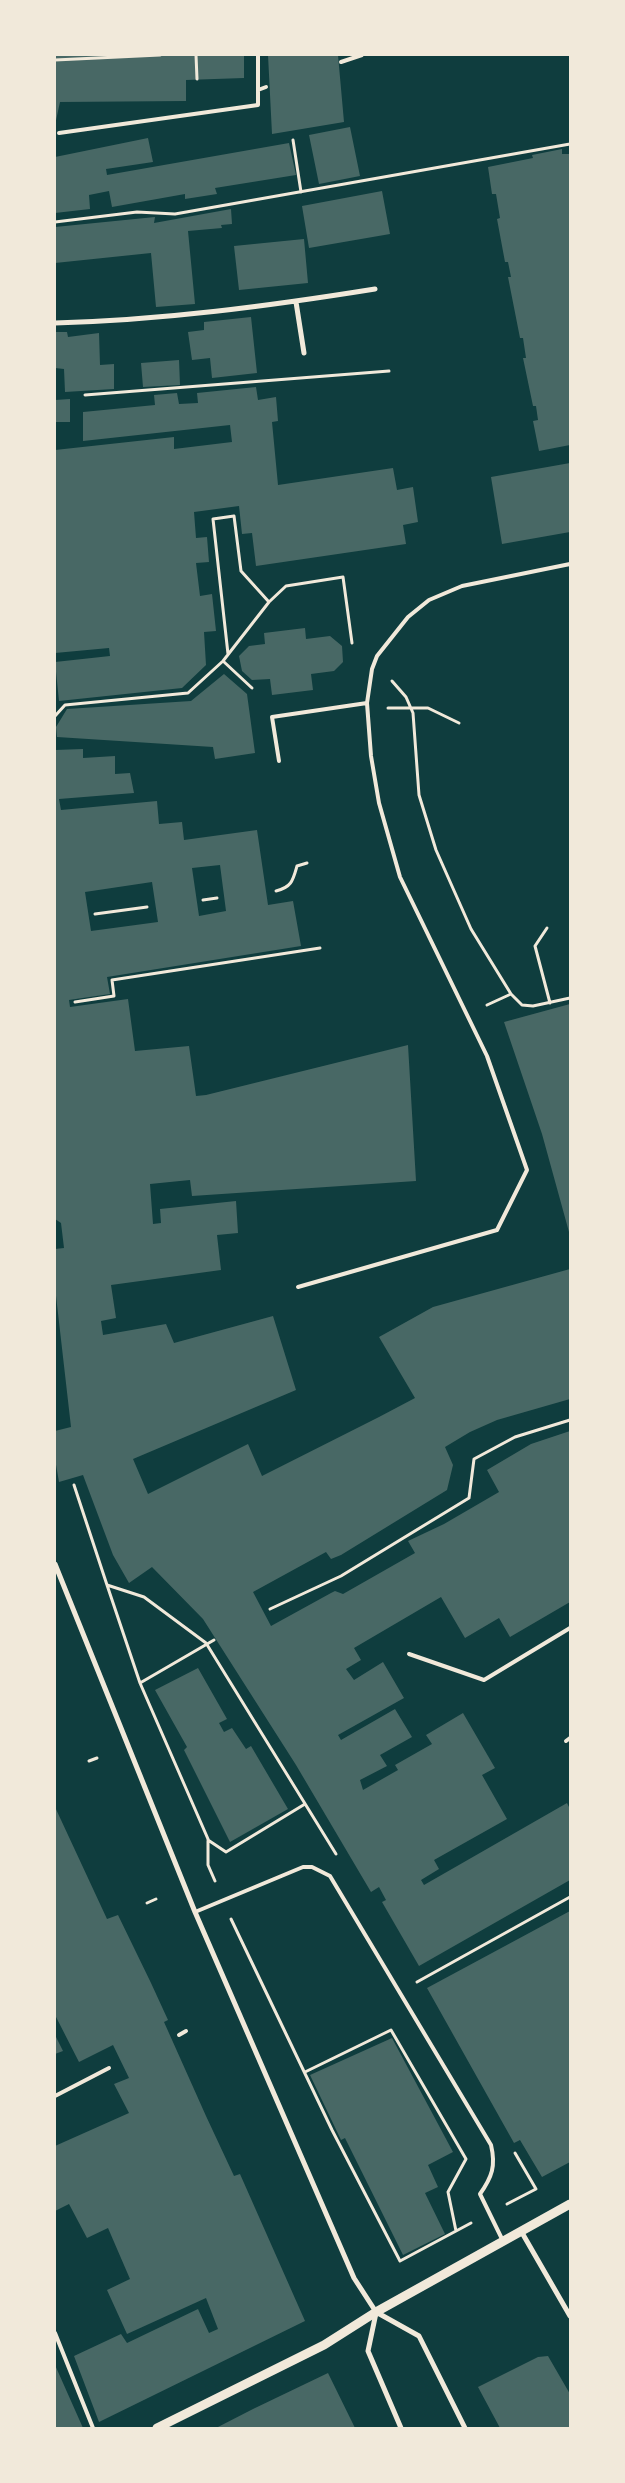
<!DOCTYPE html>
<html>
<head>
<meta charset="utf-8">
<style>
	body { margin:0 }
	#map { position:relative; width:625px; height:2483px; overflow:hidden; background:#0f3d3e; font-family:"Fira Sans Condensed",sans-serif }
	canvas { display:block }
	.frame { position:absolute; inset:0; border:56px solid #f1e9da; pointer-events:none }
</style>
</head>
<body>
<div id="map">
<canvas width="625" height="2483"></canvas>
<div class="frame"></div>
</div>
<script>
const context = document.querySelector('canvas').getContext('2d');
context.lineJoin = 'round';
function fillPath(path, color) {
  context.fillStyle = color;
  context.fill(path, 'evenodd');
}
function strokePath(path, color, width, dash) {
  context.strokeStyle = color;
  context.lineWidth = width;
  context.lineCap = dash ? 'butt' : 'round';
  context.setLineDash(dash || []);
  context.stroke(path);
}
fillPath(new Path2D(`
	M55 55H244V78L186 80V101L60 102 55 125Z
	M268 55H338L344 122 272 134Z
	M350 127 360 176 319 184 309 135Z
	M148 138 153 162 106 169 107 175 289 143 296 175 215 188 217 194 185 199V194L112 207 109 191 89 195 90 209 55 213V157Z
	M562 149V154H570V445L539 451 533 421 538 420 536 406H533L523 358H526L523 338H520L508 277H511L508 262H505L497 219 500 218 496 194H492L488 167 533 158 532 155Z
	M382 191 390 234 309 248 302 206Z
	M231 209 232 224 221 225 222 228 188 231 195 304 156 307 151 253 55 263V227L155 217 154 223Z
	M304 239 308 283 239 290 234 246Z
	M251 317 257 373 212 378 210 358 192 360 188 332 204 330V322Z
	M55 332H67L68 337 99 333 100 365 114 364V389L65 392 64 369 55 368Z
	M179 360 180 385 143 387 141 363Z
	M256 387 258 400 276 397 278 421 272 422 278 485 393 468 397 490 413 487 418 522 403 525 406 544 256 566 252 533 242 534 239 506 194 512 196 538 207 537 209 562 196 563 200 596 212 594 216 631 204 632 206 665 182 688 59 701 55 662 110 656 109 648 55 653V450L174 437V449L232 442 230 425 83 441V412L155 405 154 395 177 393 179 404 198 403 197 393Z
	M70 399V422H55V400Z
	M570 463V532L502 544 491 477Z
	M305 628 306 639 330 636 342 646 343 662 334 671 311 674 313 690 272 695 270 679 252 680 242 671 239 656 249 646 265 644 264 633Z
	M224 674 247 694 255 753 215 759 213 747 57 737 56 727 67 709 191 701Z
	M83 749V758L115 756V774L130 773 134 793 59 799 61 810 157 801 159 824 182 822 184 840 257 830 268 905 293 901 301 946 107 977 110 994 69 1000 70 1007 128 999 135 1051 189 1046 196 1096 206 1095 408 1045 416 1181 192 1196 190 1180 150 1184 153 1224 161 1223 160 1209 236 1201 238 1233 217 1235 221 1270 111 1285 116 1318 101 1321 103 1335 166 1324 174 1343 273 1316 296 1390 133 1459 148 1494 248 1444 262 1476 379 1417 415 1398 379 1337 433 1307 570 1269V1399L497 1420 470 1432 445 1447 453 1465 447 1490 341 1555 331 1559 326 1552 253 1592 271 1626 331 1593 335 1591 343 1594 415 1553 408 1541 444 1524 499 1492 487 1470 531 1444 570 1431V1602L510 1637 499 1618 465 1638 441 1597 354 1648 361 1660 346 1669 354 1680 383 1662 404 1698 338 1735 341 1740 395 1709 412 1737 380 1755 387 1766 360 1780 363 1790 398 1770 395 1765 432 1744 426 1735 463 1713 495 1768 482 1775 507 1819 434 1860 439 1869 421 1880 424 1885 567 1803 570 1809V1880L419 1966 382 1902 386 1900 379 1887 371 1892 296 1765 203 1619 152 1567 129 1583 113 1555 83 1475 59 1482 55 1459V1431L71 1427 55 1287V1249L64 1248 61 1223 55 1219V750ZM220 865 226 911 199 916 192 868ZM152 882 158 922 91 931 85 892Z
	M570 1004V1232H569L542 1134 504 1022Z
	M198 1668 227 1719 219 1723 224 1732 232 1728 246 1749 251 1746 288 1809 230 1842 184 1750 187 1747 155 1690Z
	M55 1807 107 1919 118 1915 151 1983 168 2020 164 2022 206 2116 234 2176 240 2174 305 2321 99 2422 74 2356 121 2334 127 2343 198 2309 209 2333 218 2329 206 2298 127 2334 107 2290 130 2279 108 2228 87 2238 69 2204 55 2211V2146L129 2113 114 2084 129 2078 113 2045 79 2062 55 2015Z
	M570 1911V2162L542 2177 520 2140 514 2143 427 1988Z
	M55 2035 63 2051 55 2054Z
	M392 2038 453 2152 428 2165 438 2187 425 2193 445 2234 403 2255 345 2138 341 2140 310 2075Z
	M548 2356 570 2394V2428H500L478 2387 538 2357Z
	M55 2365 83 2428H55Z
	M328 2373 355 2428H216L253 2409Z`), '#486865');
strokePath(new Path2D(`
	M196 55 197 79
	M55 60 160 55
	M293 140 301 192
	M55 222 137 212 175 214 570 144
	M85 395 389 371
	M228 654 213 519 234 516 241 571 269 602
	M223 661 252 688
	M392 681 406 697 413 713 419 795 436 850 471 929 511 994 522 1005 533 1006 570 998
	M388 708H428L459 723
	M55 716 65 705 188 693 223 661 269 602 286 586 343 577 352 643
	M276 891C292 887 293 880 297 866L307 863
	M203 900 217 898
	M95 914 147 907
	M547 928 535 946 550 1003
	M75 1002 114 996 112 980 320 948
	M487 1005 511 994
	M74 1485 107 1585 144 1597 206 1643 336 1854
	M107 1585 140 1683 214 1640
	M270 1609 341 1576 469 1498 474 1459 515 1437 570 1420
	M140 1683 208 1839V1865L215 1881
	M89 1761 97 1758
	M208 1840 226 1852 305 1804
	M147 1903 156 1899
	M231 1919 332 2130 400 2261 471 2223
	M417 1982 570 1897
	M305 2072 391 2030 466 2159 448 2192 456 2231
	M507 2204 536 2189 515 2153`), '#f1e9da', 3);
strokePath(new Path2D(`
	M341 62 362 55
	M258 90V55
	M59 133 258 105V90L266 87
	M279 761 272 717 367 703
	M298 1287 497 1230 527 1170 487 1056 400 877 379 803 371 756 367 703 372 669 377 656 408 617 429 600 462 586 570 564
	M409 1654 484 1680 570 1628
	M566 1741 570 1738
	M195 1912 303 1867H312L330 1876 491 2145C496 2166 492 2177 480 2194L503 2241
	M179 2035 186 2031
	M55 2096 109 2068
	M55 2333 93 2428`), '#f1e9da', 4);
strokePath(new Path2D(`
	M296 302 304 353
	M55 323C163 320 269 306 375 289
	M55 1564 195 1912 354 2278 376 2312 419 2336 465 2428
	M521 2231 570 2316
	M376 2313 368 2351 401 2428`), '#f1e9da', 5);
strokePath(new Path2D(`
	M157 2428 324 2345 376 2312 570 2204`), '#f1e9da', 9);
</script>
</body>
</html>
